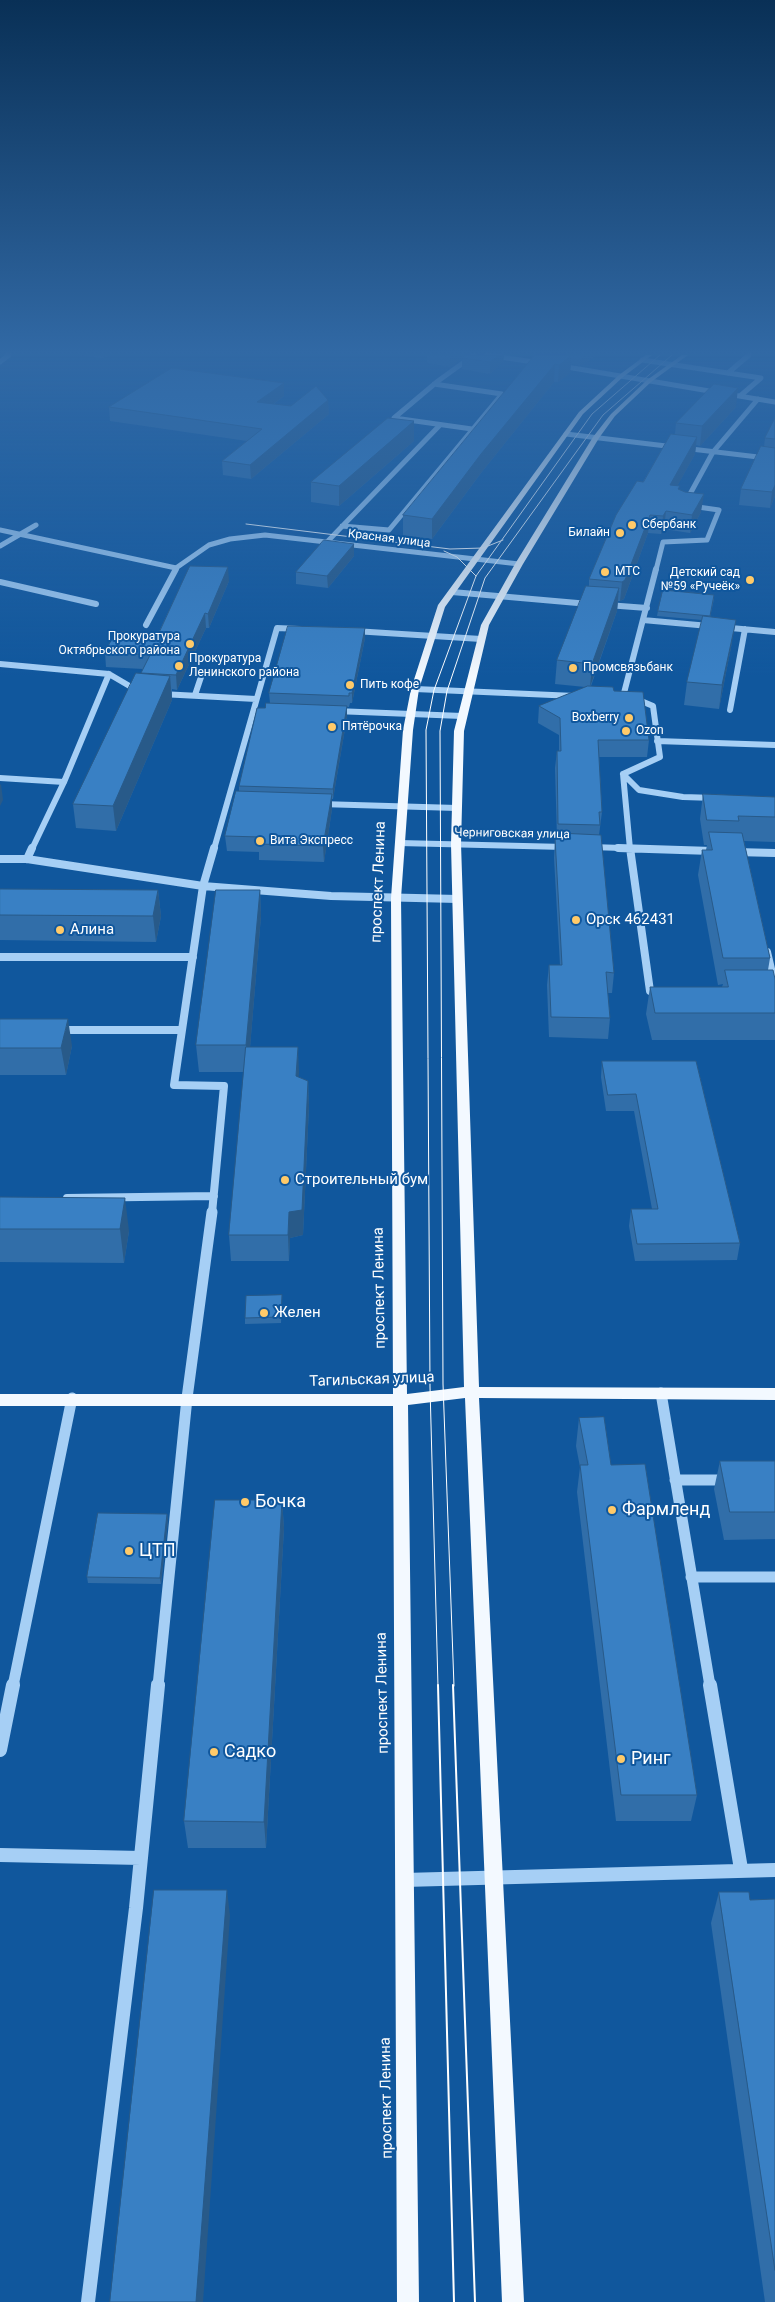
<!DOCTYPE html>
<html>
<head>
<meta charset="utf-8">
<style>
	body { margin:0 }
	canvas { display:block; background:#10579d }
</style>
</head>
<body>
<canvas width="775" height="2302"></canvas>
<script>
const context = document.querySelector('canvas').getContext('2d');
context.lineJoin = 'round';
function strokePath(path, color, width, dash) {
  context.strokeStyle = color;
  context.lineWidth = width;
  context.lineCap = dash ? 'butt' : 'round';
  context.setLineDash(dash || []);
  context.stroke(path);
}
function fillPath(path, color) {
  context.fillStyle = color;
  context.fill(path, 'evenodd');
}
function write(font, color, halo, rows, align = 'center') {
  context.font = font + ' Roboto,sans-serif';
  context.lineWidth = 4;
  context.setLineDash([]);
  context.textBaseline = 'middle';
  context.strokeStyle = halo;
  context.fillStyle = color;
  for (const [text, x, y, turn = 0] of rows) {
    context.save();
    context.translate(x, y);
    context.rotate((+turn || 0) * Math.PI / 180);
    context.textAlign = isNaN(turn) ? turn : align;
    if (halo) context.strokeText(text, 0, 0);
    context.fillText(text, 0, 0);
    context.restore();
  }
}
strokePath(new Path2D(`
	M487 355 540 363
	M642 360 761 378 740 396
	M0 362 9 355H7
	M561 366 775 402
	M728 373 749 355
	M472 429 394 418 438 381 474 355
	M566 434 775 459
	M342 526 389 530 502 394 434 384
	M0 530 176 568 209 545 230 539 265 535 519 564
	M327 542 440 425
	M0 546 36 525
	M175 570 176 568
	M656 570 663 542 707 540 719 510 684 505 713 452 758 399`), '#a6cff5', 5);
strokePath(new Path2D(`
	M0 582 96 604
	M452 592 589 604
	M607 605 647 608
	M643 620 775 632
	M146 625 176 569
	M354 631 481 639
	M0 664 109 674 64 782 32 849
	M109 674 138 691
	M415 689 575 696
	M624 693 656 569
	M161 694 256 699
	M195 695 201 677
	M730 710 745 629
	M335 711 462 716
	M657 741 775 745
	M623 774 630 849
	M623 774 660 757 653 706 634 698
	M623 774 639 790 683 797 715 798
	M0 778 64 782
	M320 804 457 808
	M399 843 565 847
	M590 847 656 849
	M214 849 277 628 299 629`), '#a6cff5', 6);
strokePath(new Path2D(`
	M618 848 712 851
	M630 848 650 991H658
	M735 852 775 853
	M0 859H27L203 886 331 896 458 899
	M27 859 32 848
	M767 952 775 986
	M0 957H193
	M58 1030H182
	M67 1198 214 1196
	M212 1213 224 1086 174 1085 203 886 214 848`), '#a6cff5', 8);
strokePath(new Path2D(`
	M661 1393 710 1686
	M675 1480H727
	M691 1577H775
	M13 1686 72 1398
	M158 1686 187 1398 212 1212`), '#a6cff5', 11);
strokePath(new Path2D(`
	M710 1685 741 1869
	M0 1750 13 1685
	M0 1855 141 1858
	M404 1880 775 1870
	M88 2302 136 1908 158 1685`), '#a6cff5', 14);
fillPath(new Path2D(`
	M646 355H652L623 377 583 414 445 607 419 689 413 730 401 898 407 1394 464 1387 451 844 454 731 481 625 515 564 593 437 611 414 647 380 682 355H688L651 382 615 416 599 438 523 564 489 625 464 731 461 844 479 1387 775 1388V1400L479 1398 524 2302H502L465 1398 408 1405 419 2302H397L393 1406H0V1394H393L391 898 403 730 411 689 438 605 579 412 619 375Z`), '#f3f9ff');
strokePath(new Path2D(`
	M246 524 450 549 483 548 503 540
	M444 551 457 557 476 576
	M438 1686 430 1387 426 730 434 690 476 576 592 414 660 355
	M454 1686 443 1384 440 731 447 691 485 578 603 415 672 355`), '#fff', 1);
strokePath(new Path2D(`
	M438 1685 454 2302
	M453 1685 475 2302`), '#fff', 2);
fillPath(new Path2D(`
	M79 355H109L102 358Z
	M427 355H504L503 362 490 374 462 369V359L450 367 427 363Z
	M535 355H596L580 366 571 364 570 373 558 382H554L481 473 432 539 403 535V515Z
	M284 396 274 404 291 406 328 400 329 414 251 479 223 475 222 461 247 441 110 421 109 407Z
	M736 407 700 446 696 445 695 454 677 486 679 489 701 512 690 533 664 529 661 534 648 533 624 599 620 601H618L617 611 591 686 614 691 649 740 647 757H599L602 812 599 835 614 973 612 993H607L610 1018 608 1039 549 1037 547 985 549 965H560L554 858 555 838H557L555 768 557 751H559V735L538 723 539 706 585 687 555 684 557 660 589 586V579L643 482 675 434 676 423Z
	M775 418V496L770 508 739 505 741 489 764 447 765 438Z
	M414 441 339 506 311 502V482Z
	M354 544V556L328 588 296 584V572Z
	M229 581 209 628H206L177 690 172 689V700L116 831 76 828 73 804 141 674 143 669 106 667 105 652 158 634Z
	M714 599 710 617 732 642 719 709 684 705 687 682 702 620 657 616 658 611Z
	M365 628V638L352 703H350L349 707H347V717L333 799H332V809L324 862 259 860V852L227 851 225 836 239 791V786L265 708 270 703 269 693Z
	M703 794 775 797V842L744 841 770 958 768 970 775 979V1040H652L646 1014 650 987H722L723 984 718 985 698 875 702 850H706L707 845H704L700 819Z
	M0 889 158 890 161 916 156 942 0 940Z
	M260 890 261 916 250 1047H298V1077L308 1081 309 1106 303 1235 290 1238 289 1261H231L229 1235 244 1072H199L196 1045Z
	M0 1019 72 1046 66 1075H0Z
	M602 1061H696L740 1243 737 1260 635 1261 629 1226 631 1209H652L634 1111H606L601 1077Z
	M0 1197 129 1231 124 1263 0 1262Z
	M282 1301 281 1323 245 1324V1318Z
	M579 1418 611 1465 697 1795 691 1821H616L577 1492 580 1467 576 1446Z
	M720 1461H775V1539L724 1540 714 1489Z
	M282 1500 284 1528 266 1848H188L184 1821Z
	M167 1514 168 1520 161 1584 88 1583 87 1577Z
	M719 1892 750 1900 775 1899V2302H765L711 1923Z`), '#316ea9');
fillPath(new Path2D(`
	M101 355H109L102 358Z
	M450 355H470L462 358V359L450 367Z
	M499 355H504L503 362 490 374V362Z
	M581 355H596L580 366Z
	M571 356 570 373 558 382 559 365Z
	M555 364 554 382 481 473 432 539V519L481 454Z
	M284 383V396L258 415 257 402Z
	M738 388 736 407 700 446 702 426Z
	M328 400 329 414 251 479 250 465Z
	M414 421V441L339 506V486Z
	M697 437 695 454 668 503 670 485Z
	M775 485V496L770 508 772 492Z
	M704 494 701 512 690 533 692 515Z
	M666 511 664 529 661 534 663 516Z
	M650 515 648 533 624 599 620 601 622 582Z
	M354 544V556L328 588 327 576Z
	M228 567 229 581 209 628 208 614Z
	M619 588 617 611 590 687 592 664Z
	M205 613 206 628 177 690 176 675Z
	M736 620 732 642 719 709 722 685Z
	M365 628V638L352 703V693Z
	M170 676 172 700 116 831 113 806Z
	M347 706V717L333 799V789Z
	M1 784 3 800 0 806V785Z
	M332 794V809L324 862 323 846Z
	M158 890 161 916 156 942 153 916Z
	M260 890 261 916 248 1072 246 1045Z
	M68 1019 72 1046 66 1075 61 1048Z
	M298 1047 299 1072 297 1102 296 1076Z
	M308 1081 309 1106 303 1235 290 1238 289 1261 288 1235 289 1212Z
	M125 1198 129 1231 124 1263 120 1229Z
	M282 1500 284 1528 266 1848 264 1822Z
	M167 1514 168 1520 161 1584 160 1578Z
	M227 1890 230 1916 203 2302H196Z`), '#285a89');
const building = new Path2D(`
	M466 355H499L490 362 462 358Z
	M535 355H564L571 356 559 365 555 364 481 454 432 519 403 515Z
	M172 368 284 383 257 402 291 406 316 386 328 400 250 465 222 461 262 429 109 407Z
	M714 384 738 388 702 426 676 423Z
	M388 418 414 421 339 486 311 482Z
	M775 418V439L765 438Z
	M671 434 697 437 670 485 680 486 678 489 685 492 704 494 692 515 666 511 663 516 650 515 625 580 622 582 589 579 616 515 637 481 643 482Z
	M761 446 775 448V485L772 492 741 489Z
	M324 540 354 544 327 576 296 572Z
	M190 566 228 567 208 614 205 613 176 675 141 673 150 655 105 652 116 631 158 634Z
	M586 586 619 588 592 664 557 660Z
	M663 590 714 595 710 616 658 611Z
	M703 616 736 620 722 685 687 682Z
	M288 626 365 628 352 693H349V696L269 693Z
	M136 673 170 676 113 806 73 804Z
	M588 686 613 687 614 691 643 692 649 740H598L602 812H599L600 825 558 824 557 751H561L560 718 539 706Z
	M266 703 347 706 333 789 239 786 257 708H265Z
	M236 791 332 794 323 846 258 844 260 837 225 836Z
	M703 794 775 797V817L738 816 739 821 707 820Z
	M709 832 742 833 770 958H723L702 850H712Z
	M558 833 601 835 614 973 606 972 610 1018 551 1017 549 965H562L555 838H558Z
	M0 889 158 890 153 916 0 915Z
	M216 890H260L246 1045H196Z
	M725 970H773L775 979V1013H655L650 987H728Z
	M0 1019H68L61 1048H0Z
	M246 1047H298L296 1076 308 1081 302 1210 289 1212 288 1235H229Z
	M602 1061H696L740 1243 637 1244 631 1209H658L636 1094 608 1095Z
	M0 1197 125 1198 120 1229H0Z
	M282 1295 281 1317 245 1318 246 1296Z
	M604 1417 611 1465 645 1464 697 1795H621L580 1465H588L579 1418Z
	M720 1461H775V1512H730Z
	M215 1500H282L264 1822 184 1821Z
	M98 1513 167 1514 160 1578 87 1577Z
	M154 1890H227L196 2302H110Z
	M719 1892H749L750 1900 775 1899V2270Z`);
fillPath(building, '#3980c4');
strokePath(building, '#285a89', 1);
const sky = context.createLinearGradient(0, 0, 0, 677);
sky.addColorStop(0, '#093056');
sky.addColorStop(0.52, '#3169a5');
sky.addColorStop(1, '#3169a500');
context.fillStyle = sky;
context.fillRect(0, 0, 775, 677);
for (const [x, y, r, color] of [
	[632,525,5,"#ffca69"],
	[620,533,5,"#ffca69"],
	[605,572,5,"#ffca69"],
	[750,580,5,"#ffca69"],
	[190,644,5,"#ffca69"],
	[179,666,5,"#ffca69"],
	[573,668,5,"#ffca69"],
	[350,685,5,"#ffca69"],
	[629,718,5,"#ffca69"],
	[332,727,5,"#ffca69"],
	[626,731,5,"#ffca69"],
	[260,841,5,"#ffca69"],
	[576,920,5,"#ffca69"],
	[60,930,5,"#ffca69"],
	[285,1180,5,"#ffca69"],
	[264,1313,5,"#ffca69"],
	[245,1502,5,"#ffca69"],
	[612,1510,5,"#ffca69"],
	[129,1551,5,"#ffca69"],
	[214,1752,5,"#ffca69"],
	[621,1759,5,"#ffca69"]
]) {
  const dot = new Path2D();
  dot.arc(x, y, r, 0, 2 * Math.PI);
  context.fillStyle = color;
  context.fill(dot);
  strokePath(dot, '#10579d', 2);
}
write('12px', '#fff', '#10579d', [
	["Сбербанк",642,525],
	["Билайн",610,533,"right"],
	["МТС",615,572],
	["Детский сад",740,573,"right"],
	["№59 «Ручеёк»",740,587,"right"],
	["Прокуратура",180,637,"right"],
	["Октябрьского района",180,651,"right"],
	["Прокуратура",189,659],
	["Ленинского района",189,673],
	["Промсвязьбанк",583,668],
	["Пить кофе",360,685],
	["Boxberry",619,718,"right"],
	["Пятёрочка",342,727],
	["Ozon",636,731],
	["Вита Экспресс",270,841]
], 'left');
write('12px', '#fff', '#10579d', [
	["Красная улица",389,539,7],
	["Черниговская улица",512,834,1]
]);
write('15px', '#fff', '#10579d', [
	["проспект Ленина",379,882,-88],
	["проспект Ленина",380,1288,-91],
	["Тагильская улица",372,1380,-2],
	["проспект Ленина",383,1693,-91],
	["проспект Ленина",387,2098,-91]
]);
write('15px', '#fff', '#10579d', [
	["Орск 462431",586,920],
	["Алина",70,930],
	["Строительный бум",295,1180],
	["Желен",274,1313]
], 'left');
write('18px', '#fff', '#10579d', [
	["Бочка",255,1502],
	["Фармленд",622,1510],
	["ЦТП",139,1551],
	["Садко",224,1752],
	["Ринг",631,1759]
], 'left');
</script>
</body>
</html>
